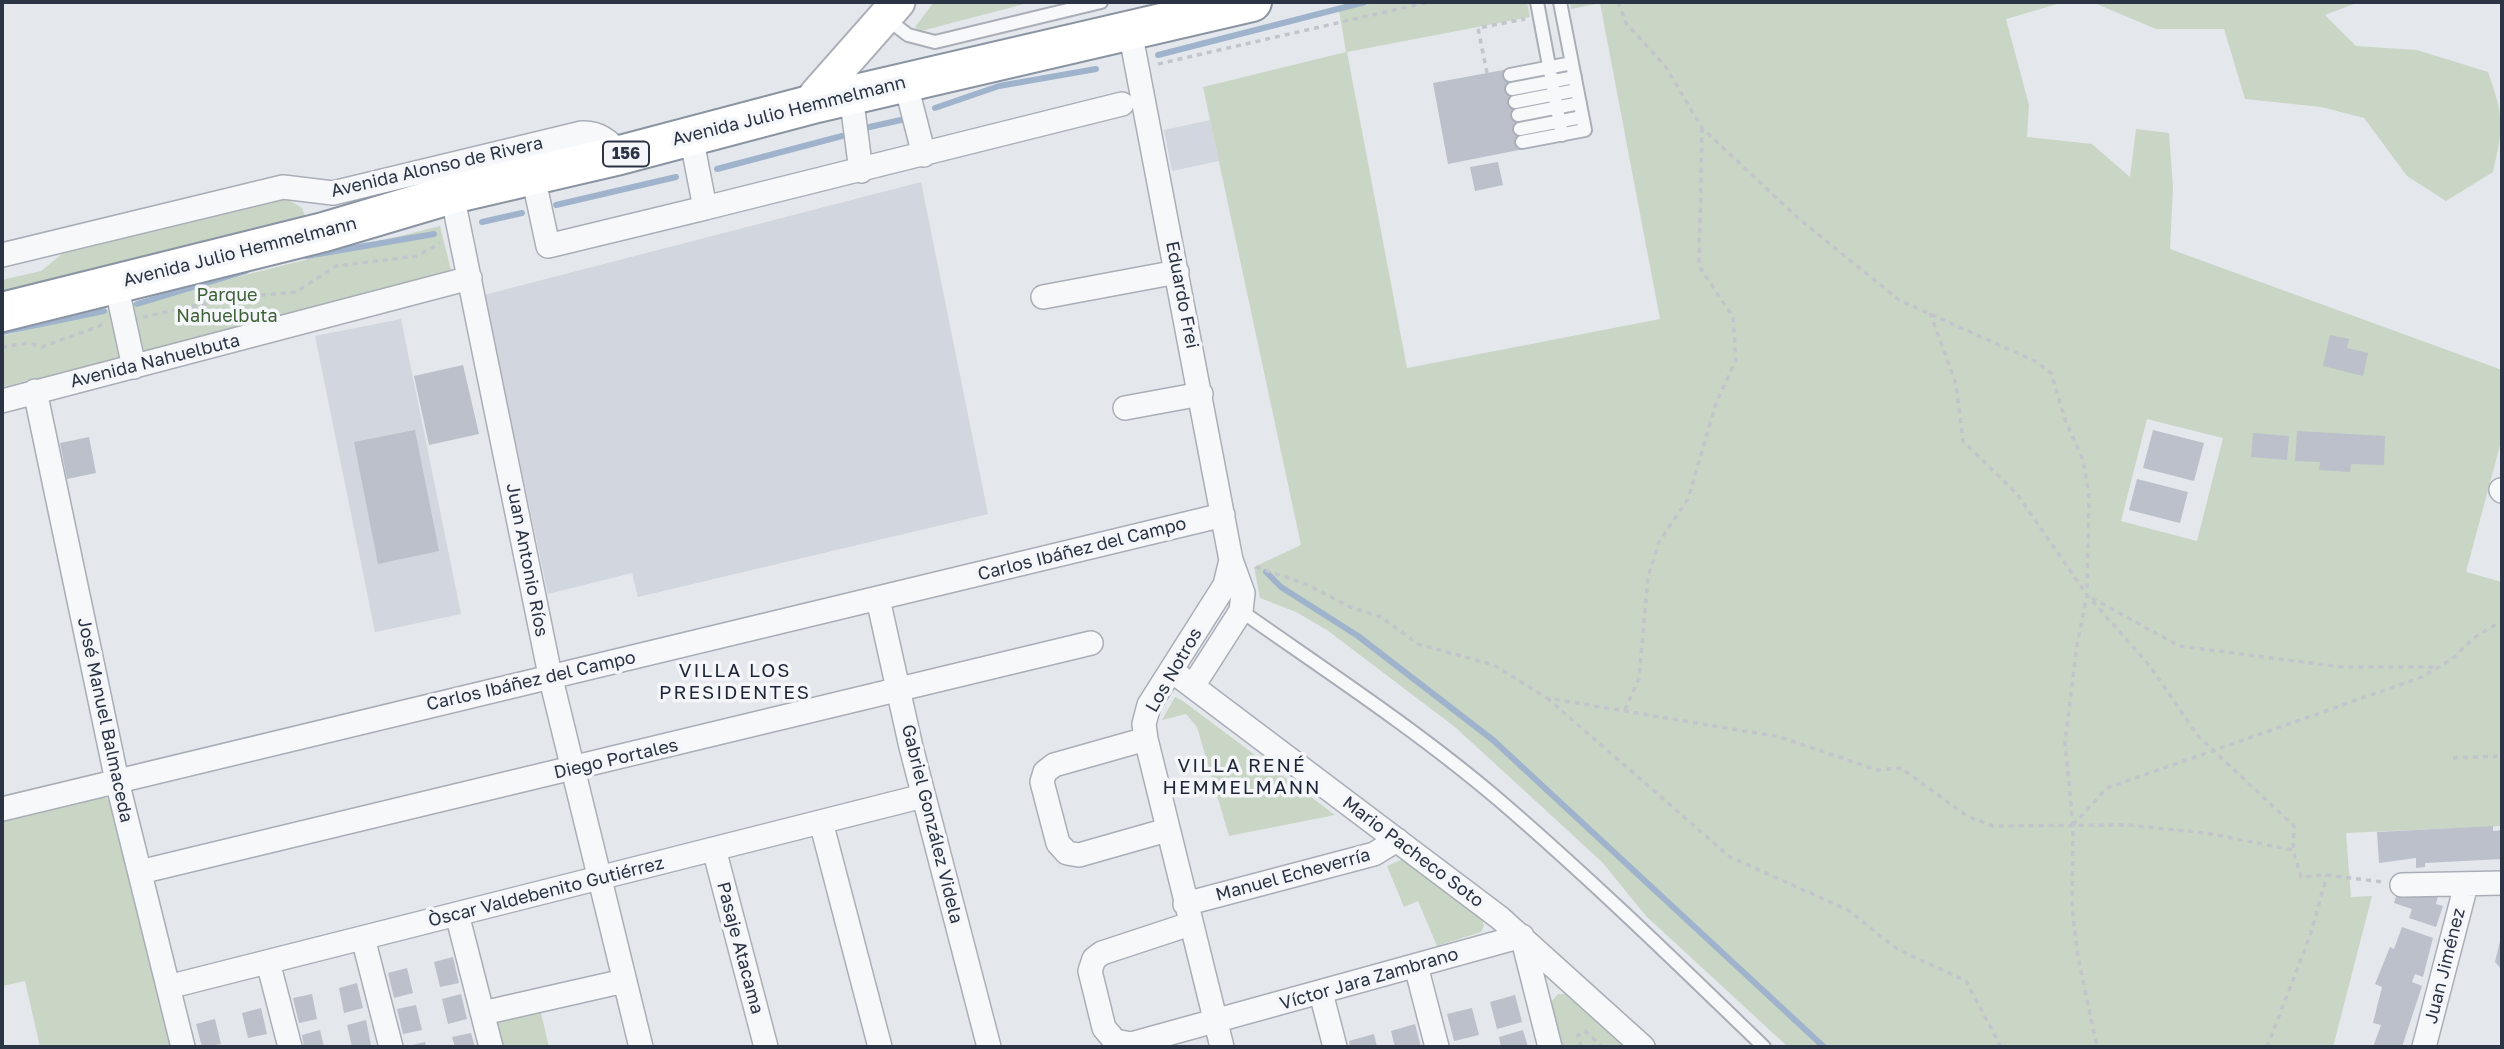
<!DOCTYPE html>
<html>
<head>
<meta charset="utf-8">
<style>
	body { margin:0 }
	#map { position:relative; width:2504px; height:1049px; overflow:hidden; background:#e4e7ec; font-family:"Golos Text",sans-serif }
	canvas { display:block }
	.frame { position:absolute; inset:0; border:4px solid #2b3445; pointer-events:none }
</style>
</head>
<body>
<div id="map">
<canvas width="2504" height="1049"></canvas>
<div class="frame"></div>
</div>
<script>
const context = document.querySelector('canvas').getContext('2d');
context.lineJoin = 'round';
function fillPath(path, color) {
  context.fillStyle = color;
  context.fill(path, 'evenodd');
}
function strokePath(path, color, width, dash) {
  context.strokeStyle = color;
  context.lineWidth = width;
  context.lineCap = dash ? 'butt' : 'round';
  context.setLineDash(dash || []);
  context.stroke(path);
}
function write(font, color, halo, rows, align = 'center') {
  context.font = font + ' "Golos Text",sans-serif';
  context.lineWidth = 7;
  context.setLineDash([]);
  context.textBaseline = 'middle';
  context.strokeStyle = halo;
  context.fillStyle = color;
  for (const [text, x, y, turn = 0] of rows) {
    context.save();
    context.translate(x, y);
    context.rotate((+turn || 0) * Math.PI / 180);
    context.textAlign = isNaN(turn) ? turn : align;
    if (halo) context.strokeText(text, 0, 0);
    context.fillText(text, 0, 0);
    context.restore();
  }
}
fillPath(new Path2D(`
	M1210 120 1219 161 1172 171 1164 130Z
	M921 182 988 514 638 597 632 573 548 594 484 295Z
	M401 319 461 614 375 632 315 336Z`), '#d2d6de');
fillPath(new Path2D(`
	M934 2H1032L921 31 915 27Z
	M1380 2H1527L1530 17 1347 52 1407 368 1660 319 1600 3 1571 9 1570 2H2064L2006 19 2029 105 2027 137 2092 144 2130 177 2136 129 2169 133 2173 188 2170 249 2502 370V438L2466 572 2502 582V826L2346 833 2351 897 2372 896 2333 1047H1788L1646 916 1602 862 1455 727 1327 630 1296 612 1260 598 1254 567 1301 545 1203 87 1346 52 1339 10ZM2147 419 2223 438 2197 541 2121 521Z
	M2092 2H2359L2325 15 2356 46 2417 50 2488 72C2504 118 2504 124 2493 172L2446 201 2407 176 2364 118 2321 107 2245 99 2224 29H2156Z
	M287 199 302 208 305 216 2 294V280L41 271 62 254Z
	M440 226 452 274 2 387V336Z
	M1175 697 1183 701 1335 815 1229 836 1197 727 1186 714 1162 720Z
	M103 796 110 801 173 1047H40L25 981 2 986V817Z
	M1403 859 1482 919 1484 926 1481 932 1437 946 1418 901 1404 907 1387 866Z
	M1558 994H1568L1625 1047H1561L1550 1003Z
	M540 1009 549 1047H500L493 1020Z`), '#c9d6c5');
strokePath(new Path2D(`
	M1158 55 1365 2
	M935 108 999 86 1096 69
	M865 128 901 120
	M717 169 842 136
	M556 205 676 177
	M482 222 522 213
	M307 256 434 234
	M137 304 246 271
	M2 332 104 311
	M1266 572 1281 587 1358 636 1493 740 1824 1047`), '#9fb4cc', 6);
fillPath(new Path2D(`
	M1509 69 1524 149 1448 164 1433 83Z
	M1498 162 1503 185 1475 191 1470 167Z
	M2330 335 2349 339 2347 348 2368 353 2363 376 2323 366Z
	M463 365 479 434 429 445 414 376Z
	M415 430 439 551 378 564 354 442Z
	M2153 430 2204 443 2194 481 2143 468Z
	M2297 431 2385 436 2384 465 2351 464 2350 472 2319 470 2320 462 2295 461Z
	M2253 433 2289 436 2287 460 2251 457Z
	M89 437 96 473 67 479 60 443Z
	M2137 479 2188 492 2180 523 2129 510Z
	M2493 826V831L2502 830V859L2425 863V867L2416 868V858L2379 863 2377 832Z
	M2427 893 2438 896 2436 904 2443 906 2436 927 2409 918 2412 909 2394 903 2396 896Z
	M2402 927 2433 938 2423 977 2415 974 2412 982 2422 986 2402 1047H2373L2381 1025 2373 1023 2382 987 2375 984 2390 947 2394 949Z
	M2501 937H2502V970L2495 962Z
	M453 957 459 983 440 987 434 962Z
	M407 968 413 993 394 998 388 973Z
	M357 983 363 1008 344 1013 339 988Z
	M312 994 317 1019 299 1023 293 998Z
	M461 994 467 1019 448 1024 442 999Z
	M1515 995 1522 1022 1497 1029 1490 1002Z
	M416 1005 422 1030 403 1034 397 1009Z
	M261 1008 267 1034 248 1038 242 1013Z
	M1472 1008 1479 1035 1454 1041 1447 1014Z
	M215 1019 221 1044 202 1047 196 1024Z
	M366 1020 371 1045 352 1047 347 1025Z
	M1415 1024 1421 1047H1395L1391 1031Z
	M320 1030 324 1047H304L302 1035Z
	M1523 1030 1528 1047H1501L1499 1037Z
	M471 1033 475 1047H455L452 1037Z
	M1374 1034 1377 1047H1350L1349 1041Z
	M425 1042 426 1047H409L408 1046Z`), '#bbc0ca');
const lane = new Path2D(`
	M1537 2 1562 135
	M886 18 908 35 935 42 1101 2
	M1510 75 1572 63
	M1512 89 1575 77
	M1515 102 1577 90
	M1518 115 1580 103
	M1520 129 1582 117
	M1522 142 1585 130 1560 2
	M1241 611C1328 672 1418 731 1499 800 1591 879 1677 963 1764 1047`);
const street = new Path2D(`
	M1130 31 1231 560 1243 593 1241 611 1193 686
	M905 81 924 155
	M851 95 861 171
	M691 136 705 208 1122 104
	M533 176 548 246 705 208
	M452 194 550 675 641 1047
	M2 255 283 187 333 193 582 133C600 132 611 142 620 155
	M116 284 134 367
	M1043 297 1177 272
	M35 391 117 781 183 1047
	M2 401 470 278
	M1125 408 1201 394
	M2501 490 2502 491
	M878 599 911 747 989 1047
	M1171 670 1500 918 1643 1047
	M1146 739 1054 765 1045 772 1042 782 1058 843 1067 853 1079 855 1167 830
	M2 809 1223 515
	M821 822 880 1047
	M714 849 766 1047
	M140 872 1091 643
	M2402 885 2502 883
	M1185 904 1374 854 1397 840
	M457 914 491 1047
	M1190 924 1102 953 1094 959 1090 971 1104 1028 1115 1041 1131 1044 1522 936 1550 1047
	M363 938 391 1047
	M268 962 290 1047
	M1416 966 1437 1047
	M168 987 923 796
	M1321 993 1335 1047
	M483 1013 624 981
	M1222 1047 1146 739 1144 724 1149 705 1225 585 1231 560
	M2424 1047 2466 885`);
const secondary = new Path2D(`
	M817 103 816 95 898 2`);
const highway = new Path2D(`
	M2 312 324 232 452 194 620 155 817 103 1252 2`);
strokePath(lane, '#a9aeb7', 16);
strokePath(street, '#a9aeb7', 26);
strokePath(secondary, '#a9aeb7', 37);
strokePath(highway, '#8b94a3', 42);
strokePath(new Path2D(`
	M1618 2 1626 23 1665 66 1702 128 1798 218 1899 300 2035 361 2051 373 2066 422 2083 460 2089 494 2087 595 2077 645 2065 742 2073 825 2072 908 2078 957 2097 1047
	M1158 64 1429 2
	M1487 73 1478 28 1525 19
	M1930 313 1956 384 1963 441 2017 494 2087 595 2149 665 2199 737 2294 826 2293 850
	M143 317 232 298 296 292 336 266 417 256 440 243
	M2 347 29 343 42 347 105 324
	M1256 567 1306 584 1350 607 1381 617 1418 644 1494 665 1547 698 1780 737 1877 770 1901 768 1967 816 1993 826 2128 825 2206 833 2293 850 2301 877 2327 875 2383 882
	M2092 598 2179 646 2342 667H2438
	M1547 698 1730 857 1848 910 1897 949 1966 981 2001 1047
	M1625 710 1639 678 1648 577 1659 542 1688 499 1716 403 1736 360 1733 317 1699 266 1702 128
	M2453 758 2502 756
	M2073 825 2107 788 2422 677 2452 659 2475 637 2502 621
	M1581 1047 1578 1035 1585 1031 1602 1047
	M2267 1047 2310 936 2327 875`), '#c2c5cb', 3.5, [5, 5]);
strokePath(lane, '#f7f8fa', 12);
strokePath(street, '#f7f8fa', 23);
strokePath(secondary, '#fff', 33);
strokePath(highway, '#fff', 38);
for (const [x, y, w] of [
	[626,154,46]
]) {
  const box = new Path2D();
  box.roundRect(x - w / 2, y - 12.5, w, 25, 5);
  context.fillStyle = '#f4f6f9';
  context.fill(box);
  strokePath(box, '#2b3445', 2);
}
write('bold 16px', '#2b3445', null, [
	["156",626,154]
]);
write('18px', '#2b3445', '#f4f6f9', [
	["Avenida Julio Hemmelmann",789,111,-14],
	["Avenida Alonso de Rivera",437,167,-13],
	["Avenida Julio Hemmelmann",240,252,-14],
	["Eduardo Frei",1182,295,79],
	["Avenida Nahuelbuta",155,361,-14],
	["Carlos Ibáñez del Campo",1082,549,-14],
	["Juan Antonio Ríos",527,560,79],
	["Los Notros",1174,670,-60],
	["Carlos Ibáñez del Campo",531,681,-13],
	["José Manuel Balmaceda",105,720,78],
	["Diego Portales",616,759,-13],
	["Gabriel González Videla",932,824,76],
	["Mario Pacheco Soto",1413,852,37],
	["Manuel Echeverría",1293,875,-15],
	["Òscar Valdebenito Gutiérrez",546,892,-14],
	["Pasaje Atacama",740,948,75],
	["Juan Jiménez",2445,966,-76],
	["Víctor Jara Zambrano",1369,979,-16]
]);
write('18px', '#3f6138', '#f4f6f9', [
	["Parque",227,295],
	["Nahuelbuta",227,316]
]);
context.letterSpacing = '2px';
write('19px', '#1d2536', '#f4f6f9', [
	["VILLA LOS",735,671],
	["PRESIDENTES",735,693],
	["VILLA RENÉ",1242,766],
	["HEMMELMANN",1242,788]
]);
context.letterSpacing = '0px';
</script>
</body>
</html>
